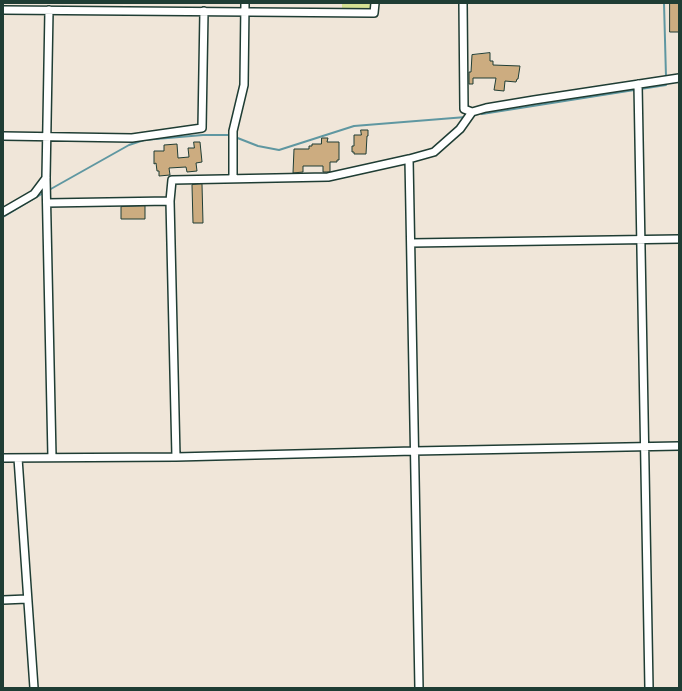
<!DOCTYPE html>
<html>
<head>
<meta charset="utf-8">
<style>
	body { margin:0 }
	#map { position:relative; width:682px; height:691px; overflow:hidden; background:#f0e6d9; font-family:Kalam,sans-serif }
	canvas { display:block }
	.frame { position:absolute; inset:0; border:4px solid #1f3d34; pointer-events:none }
</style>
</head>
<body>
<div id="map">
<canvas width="682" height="691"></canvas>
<div class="frame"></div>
</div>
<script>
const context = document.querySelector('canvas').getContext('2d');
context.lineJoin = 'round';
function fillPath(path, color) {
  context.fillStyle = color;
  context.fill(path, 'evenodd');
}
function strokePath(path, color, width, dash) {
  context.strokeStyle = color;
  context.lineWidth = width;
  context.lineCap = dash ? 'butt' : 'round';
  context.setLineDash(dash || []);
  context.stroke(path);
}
fillPath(new Path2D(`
	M342 3H372V9L370 10 342 9Z`), '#d5e193');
strokePath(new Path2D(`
	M664 3 666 77
	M482 114 666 85V82
	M235 137 258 146 279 150 354 126 466 117
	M49 190 129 145 144 140 203 135H231
	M3 217 45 192`), '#5f97a1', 2);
const building = new Path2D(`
	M670 3H679V32H670Z
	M490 53V61H493V65L520 66 518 79H517L516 82 505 81 504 91 494 90 496 78H473V84H469V72H471L472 55Z
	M361 130H368V136H367L366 154H354V152H352V146H354V135H361Z
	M322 138H328L327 142H339V160H337V162H330V172H323V166H303V172L293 173 294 149H309V146H312V144H321Z
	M194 142H200L202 162 196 163 197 171 187 172 186 167 169 168 170 175 159 176V171H157L156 163 154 164V151H164V145L177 144 178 158 189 157 188 148H194Z
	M202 184 203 223H193L192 185Z
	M145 206V219H121V207Z`);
fillPath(building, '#ccac80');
strokePath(building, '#1f3d34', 1);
const street = new Path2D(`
	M463 3 464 109 472 112
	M3 10 374 13 375 3
	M49 10 46 178 52 457
	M638 84 649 688
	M3 136 132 138 202 128 204 11
	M409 159 419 688
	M233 179V131L244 85 245 3
	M47 203 170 201
	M3 212 34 194 46 178
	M411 243 679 239
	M176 457 170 201 172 180 328 177 409 159 434 152 460 129 472 112 486 108 534 100 679 78
	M3 458 176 457 414 451 679 446
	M18 458 34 688
	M3 600 27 599`);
strokePath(street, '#1f3d34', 10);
strokePath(street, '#fff', 7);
</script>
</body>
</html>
